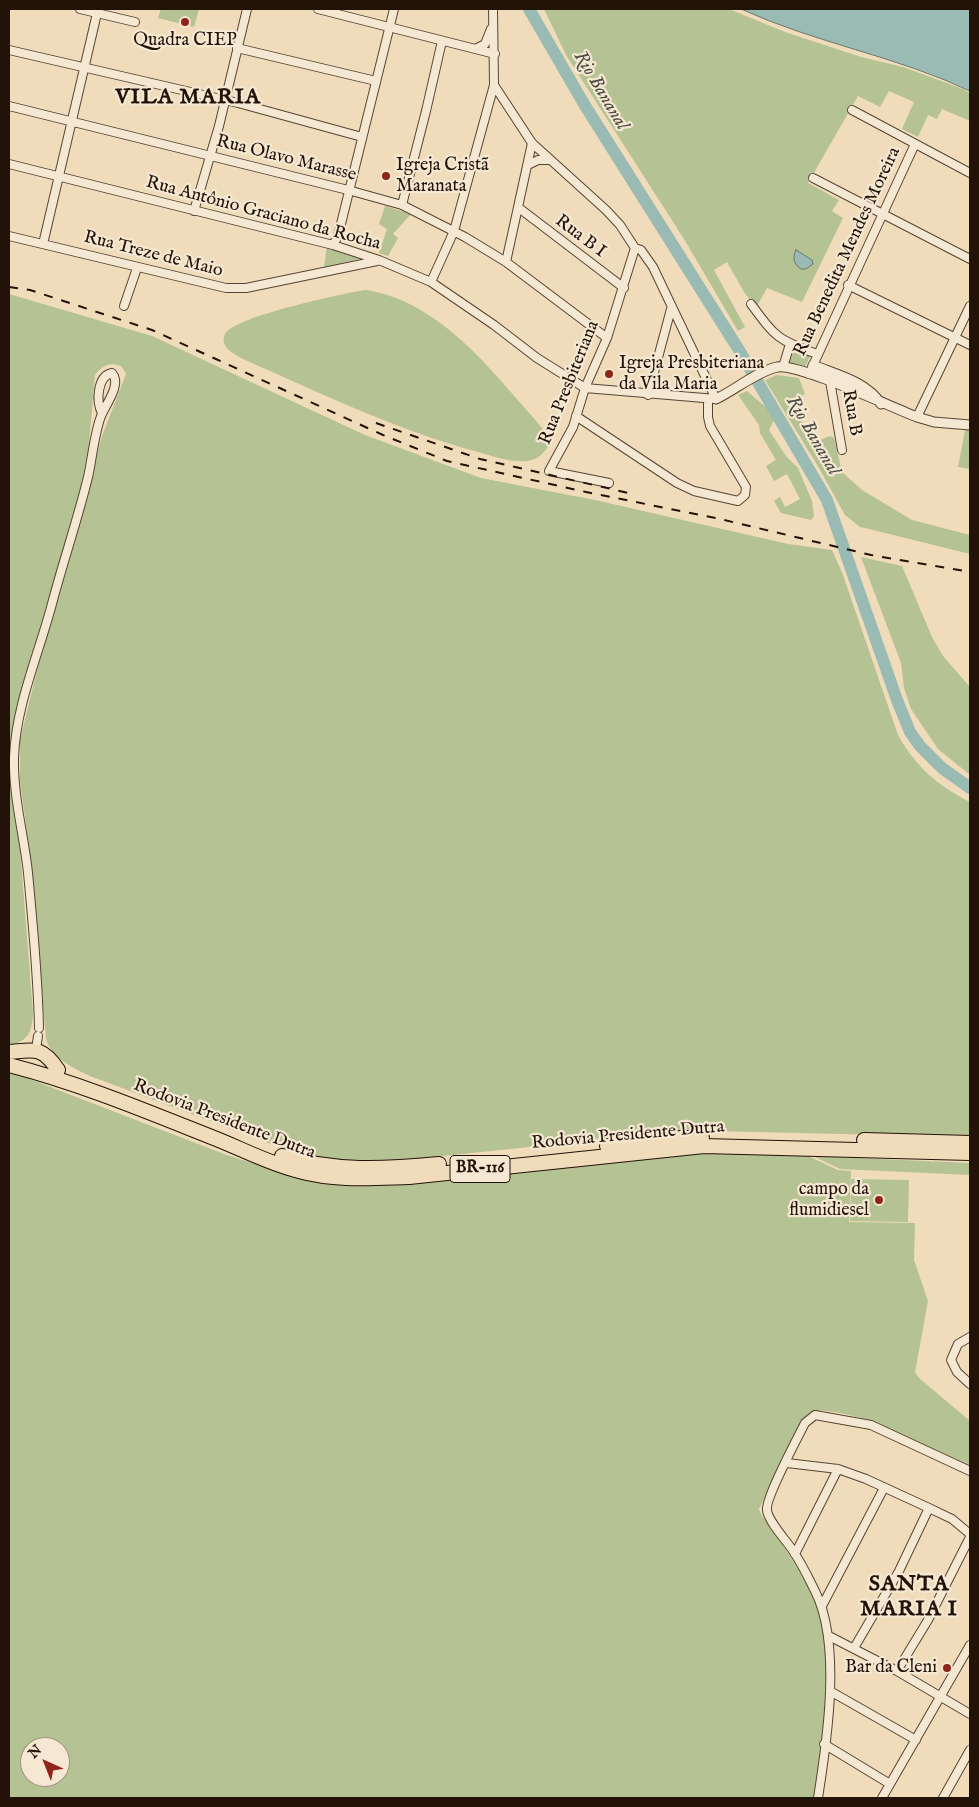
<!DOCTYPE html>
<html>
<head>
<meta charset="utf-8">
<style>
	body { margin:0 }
	#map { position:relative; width:979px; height:1807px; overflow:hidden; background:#f0dcba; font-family:"IM FELL English",serif }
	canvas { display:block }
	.frame { position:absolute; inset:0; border:10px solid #231207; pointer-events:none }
	.north { position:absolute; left:20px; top:1737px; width:50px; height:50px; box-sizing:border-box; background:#f5e8d2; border:1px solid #a19281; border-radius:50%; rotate:316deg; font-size:14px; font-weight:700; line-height:20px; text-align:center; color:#231207 }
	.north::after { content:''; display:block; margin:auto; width:18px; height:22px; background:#8f2418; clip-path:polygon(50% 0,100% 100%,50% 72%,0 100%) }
</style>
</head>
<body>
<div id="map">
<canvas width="979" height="1807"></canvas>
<div class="frame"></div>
<div class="north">N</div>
</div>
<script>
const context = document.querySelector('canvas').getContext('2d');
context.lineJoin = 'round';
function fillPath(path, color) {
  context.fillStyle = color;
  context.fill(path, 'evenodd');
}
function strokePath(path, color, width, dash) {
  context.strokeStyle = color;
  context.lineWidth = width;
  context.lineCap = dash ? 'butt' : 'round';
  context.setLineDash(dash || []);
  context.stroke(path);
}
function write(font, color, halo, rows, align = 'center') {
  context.font = font + ' "IM FELL English",serif';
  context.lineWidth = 4.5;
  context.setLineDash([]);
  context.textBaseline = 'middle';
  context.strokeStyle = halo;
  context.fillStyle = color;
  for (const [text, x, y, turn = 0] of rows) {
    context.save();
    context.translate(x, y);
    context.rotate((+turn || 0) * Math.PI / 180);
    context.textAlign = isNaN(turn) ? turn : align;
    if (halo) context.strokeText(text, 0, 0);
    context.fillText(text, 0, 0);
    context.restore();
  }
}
fillPath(new Path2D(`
	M161 9H199L194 27 158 18Z
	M544 9H729L785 32 861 57 903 67 963 89 970 93V121L942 109 937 119 928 115 918 137 902 129 914 102 889 91 880 107 858 96 808 183 839 200 832 211 843 218 802 302 767 288 756 308 744 292 727 262 714 270 745 327 738 331 684 239 566 55Z
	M385 206 411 214 393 234 398 238 388 256 379 253 387 229 379 224Z
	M327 246 365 258 324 267Z
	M366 290C432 300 482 358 523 406 532 417 546 429 549 443 546 453 537 460 527 461 511 463 493 456 478 452 396 430 320 393 243 359 234 354 219 347 225 334 233 317 344 293 366 290Z
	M9 294 152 336 365 435 481 478 595 500 788 544 832 550 843 575 898 735C915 766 938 786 970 802V1137L670 1130 520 1148 395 1161 351 1162 309 1156 282 1148 90 1076C73 1068 52 1058 46 1039L30 854 20 781V740L43 646 102 436 126 374 122 367C112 361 102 365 95 375L87 467 26 677 9 748Z
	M793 348 811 354 805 367 788 363Z
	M777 375 799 378 805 394 794 400 808 436 814 434 817 441 830 436 834 438 842 472 862 490 912 520 970 535V554L869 529 860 527 845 515 819 468 765 380Z
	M747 391 776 416 769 430 786 456 798 468 812 501 814 516 811 520 781 513 774 501 780 497 785 507 800 499 787 474 774 481 766 466 776 460 760 433 759 425 738 395Z
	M965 430H970V469L958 467Z
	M861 557 902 566 932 637 943 656 970 687V775L938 749 911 709 904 688 901 663Z
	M9 771 20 849 33 1013C32 1031 29 1042 9 1045Z
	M9 1071 224 1154 290 1175 457 1177 565 1168 687 1152 770 1153 808 1156 838 1170 851 1171 849 1222 915 1223 914 1260 928 1301 915 1372 919 1378 970 1421V1466L872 1421C860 1417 822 1407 812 1412 806 1414 803 1419 801 1423L759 1509C763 1521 775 1533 782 1544 794 1561 804 1579 813 1597 840 1652 823 1739 815 1798H9ZM30 1747H60V1777H30Z
	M813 1156 970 1163V1175L840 1169Z
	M851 1179 909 1180 908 1222 850 1221Z`), '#b5c293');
const water = new Path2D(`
	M741 9H970V91C896 56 815 43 741 9Z
	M796 250 812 260 813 264 806 269H801C794 265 792 257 796 250Z`);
fillPath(water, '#9abbb3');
strokePath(water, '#6a776e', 1);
strokePath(new Path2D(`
	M529 9 584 104 739 350 827 500 897 700 910 732 920 746 942 768 970 788`), '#9abbb3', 12);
const minor = new Path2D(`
	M80 9 135 22
	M318 9 495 54
	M237 48 376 81
	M475 49 485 44 491 29
	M9 50 238 103 362 137
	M9 106 348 190 402 205 465 237 506 262 607 338
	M852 110 970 173
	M9 164 333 245 379 260 431 282 494 325 537 358 585 388 716 399 653 267 641 250 635 248 620 225 606 210 532 143 494 85
	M528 165 538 160H550
	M813 178 970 259
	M402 205 426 111 442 41
	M519 208 624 288
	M194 211 219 126 247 9
	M9 236 226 288H246L377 261
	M43 244 98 9
	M333 245 338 236 394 9
	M506 262 532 143
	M431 282 454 231 494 85 493 9
	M848 285 970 345
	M751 304C776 338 778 340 817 354
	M124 306 137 268
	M783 367 790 344
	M809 374 915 144
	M830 381 842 450
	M648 395 671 309
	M576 416 677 483 694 491 738 501 745 495 746 487 710 426 708 417V400
	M917 417 970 306
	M609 483 549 471 573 427 585 388 607 338 635 248
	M39 1028C38 976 33 925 28 873 24 835 13 797 14 757 16 704 40 651 53 600 64 559 78 518 88 477 92 460 95 428 102 414 106 404 122 384 112 373 97 376 96 402 102 413
	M36 1049 38 1036
	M970 1337 958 1344 951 1360 957 1372 970 1384
	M787 1463 838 1469 866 1479 929 1508 952 1519 970 1534
	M795 1554 838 1469
	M822 1606 884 1488
	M829 1636 897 1671 970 1714
	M854 1648 899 1571 929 1508
	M897 1671 928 1620 970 1537
	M830 1691 916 1740
	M824 1744 890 1784
	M818 1798C827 1741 842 1644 815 1591 809 1579 803 1566 795 1554 789 1543 768 1522 767 1510 765 1499 798 1437 805 1423L815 1415 871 1425 970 1471
	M882 1798 970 1645
	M943 1798 970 1750`);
const tertiary = new Path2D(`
	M813 365C837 375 866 381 881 404
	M716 399C735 390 756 372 777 367 798 363 891 407 917 417L934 422 970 425`);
const motorway = new Path2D(`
	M9 1052C35 1050 42 1046 58 1070
	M9 1065C79 1083 146 1111 214 1138 242 1149 270 1164 299 1171 335 1181 372 1178 409 1177L704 1146 970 1153
	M864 1140 970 1143
	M607 1146 681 1138H702
	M282 1156C333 1172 386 1169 439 1164`);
strokePath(minor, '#564434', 10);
strokePath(tertiary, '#564434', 11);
strokePath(motorway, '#231207', 16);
strokePath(minor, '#f5e8d2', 8);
strokePath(tertiary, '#f5e8d2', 9);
strokePath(motorway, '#f0dcba', 14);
strokePath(new Path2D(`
	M9 287 30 290 152 330 383 435 447 461 586 492 720 519 871 555 970 572
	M376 423 480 459 633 494`), '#231207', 2, [9, 9]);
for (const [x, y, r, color] of [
	[185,22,5,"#8f2418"],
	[386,176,5,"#8f2418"],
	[609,374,5,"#8f2418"],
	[879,1200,5,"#8f2418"],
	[947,1668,5,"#8f2418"]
]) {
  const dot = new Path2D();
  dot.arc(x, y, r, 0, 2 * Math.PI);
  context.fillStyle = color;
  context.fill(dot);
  strokePath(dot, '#f5e8d2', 2);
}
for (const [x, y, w] of [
	[480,1169,60]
]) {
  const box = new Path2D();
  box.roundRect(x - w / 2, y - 13.5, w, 27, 4);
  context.fillStyle = '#f5e8d2';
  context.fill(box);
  strokePath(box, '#231207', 1);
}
write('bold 16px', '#231207', null, [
	["BR-116",480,1169]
]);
write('18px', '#231207', '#f5e8d2', [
	["Quadra CIEP",185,41,"center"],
	["Igreja Cristã",396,166],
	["Maranata",396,187],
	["Igreja Presbiteriana",619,364],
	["da Vila Maria",619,385],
	["campo da",869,1190,"right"],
	["flumidiesel",869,1211,"right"],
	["Bar da Cleni",937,1668,"right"]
], 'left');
write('18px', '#231207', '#f5e8d2', [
	["Rua Olavo Marasse",286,159,14],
	["Rua Antônio Graciano da Rocha",263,214,15],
	["Rua B I",580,237,37],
	["Rua Benedita Mendes Moreira",848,252,-65],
	["Rua Treze de Maio",153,255,14],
	["Rua Presbiteriana",570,383,-68],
	["Rua B",851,413,80],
	["Rodovia Presidente Dutra",224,1120,21],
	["Rodovia Presidente Dutra",628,1136,-5]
]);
write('italic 19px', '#4d4d43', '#f5e8d2', [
	["Rio Bananal",600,91,59],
	["Rio Bananal",812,436,60]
]);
context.letterSpacing = '1px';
write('bold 22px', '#231207', '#f5e8d2', [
	["VILA MARIA",188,98],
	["SANTA",909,1585],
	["MARIA I",909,1610]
]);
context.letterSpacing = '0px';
</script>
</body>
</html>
